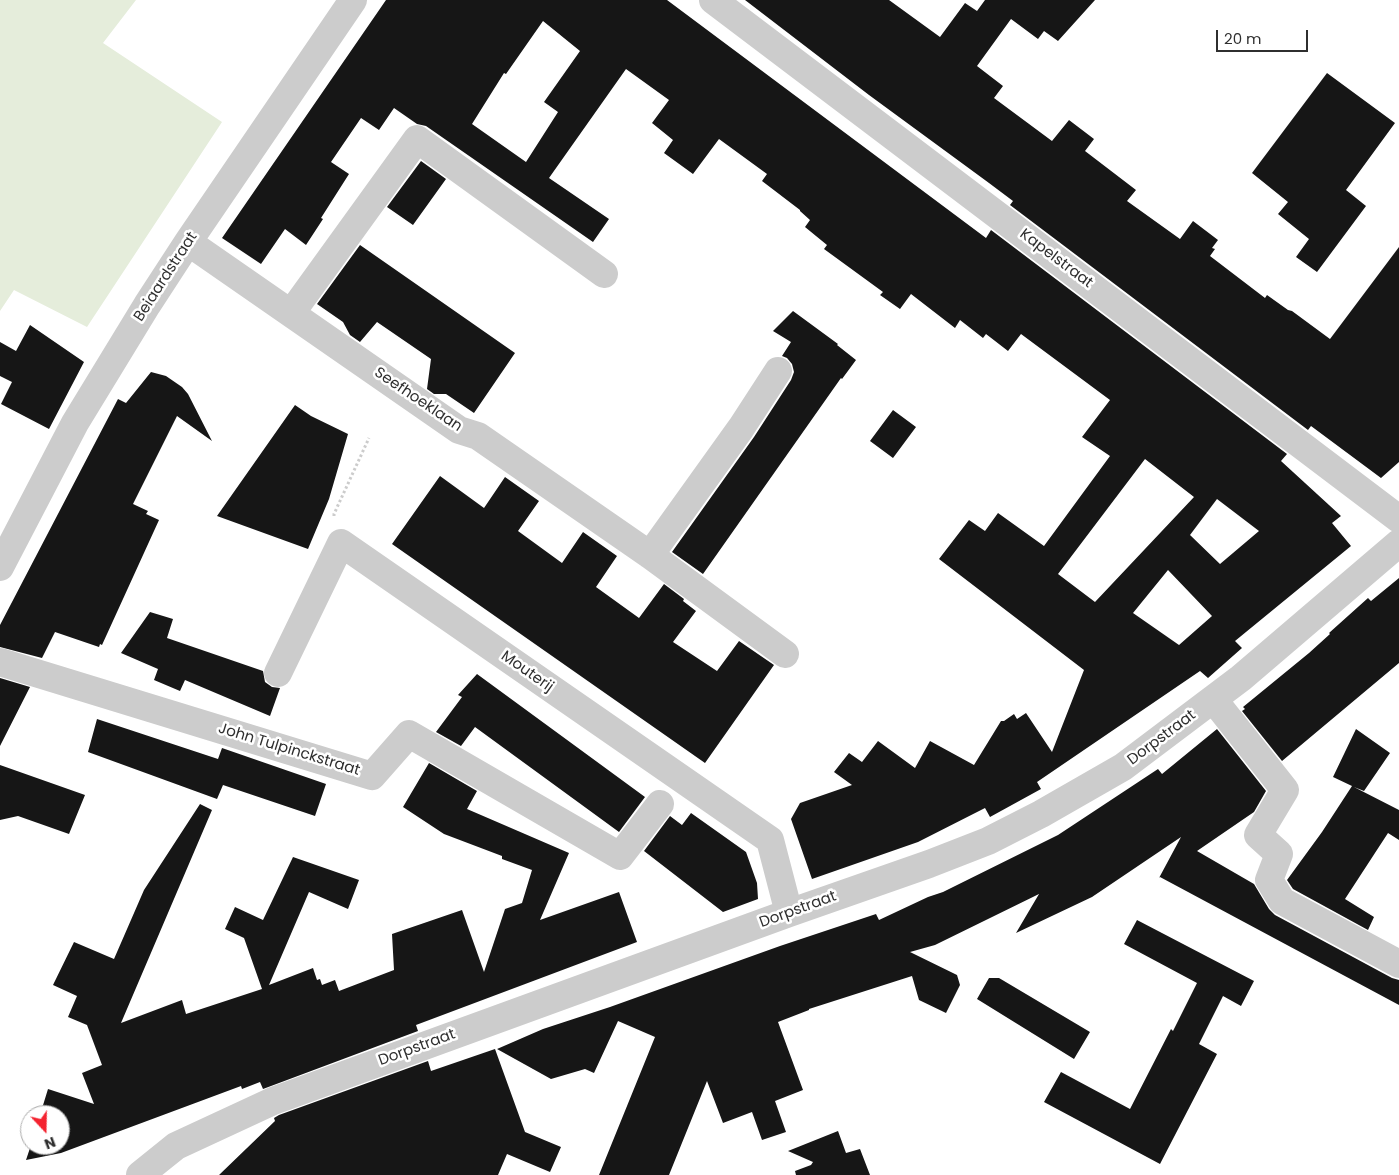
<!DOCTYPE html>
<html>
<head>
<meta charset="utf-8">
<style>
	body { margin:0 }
	#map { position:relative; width:1399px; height:1175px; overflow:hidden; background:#fff; font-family:Poppins,sans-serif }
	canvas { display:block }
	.north { position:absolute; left:20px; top:1105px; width:50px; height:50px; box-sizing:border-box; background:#fff; border:1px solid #acacac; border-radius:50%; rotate:159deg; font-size:14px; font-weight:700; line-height:20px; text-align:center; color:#2f2f2f }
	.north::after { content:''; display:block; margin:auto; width:18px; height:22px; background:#f42330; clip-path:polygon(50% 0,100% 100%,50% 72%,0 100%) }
	.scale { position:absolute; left:1216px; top:30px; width:92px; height:22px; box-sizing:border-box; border:2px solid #2f2f2f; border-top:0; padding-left:6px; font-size:15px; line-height:18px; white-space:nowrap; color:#2f2f2f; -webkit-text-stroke:4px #fff; paint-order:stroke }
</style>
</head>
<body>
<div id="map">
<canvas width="1399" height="1175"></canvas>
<div class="north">N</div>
<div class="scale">20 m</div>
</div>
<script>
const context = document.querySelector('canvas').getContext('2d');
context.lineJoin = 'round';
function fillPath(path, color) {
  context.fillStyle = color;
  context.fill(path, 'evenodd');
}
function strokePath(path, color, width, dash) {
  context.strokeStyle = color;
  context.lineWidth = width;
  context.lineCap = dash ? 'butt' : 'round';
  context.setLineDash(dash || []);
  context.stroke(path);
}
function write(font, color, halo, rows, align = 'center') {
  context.font = font + ' Poppins,sans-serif';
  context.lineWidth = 5;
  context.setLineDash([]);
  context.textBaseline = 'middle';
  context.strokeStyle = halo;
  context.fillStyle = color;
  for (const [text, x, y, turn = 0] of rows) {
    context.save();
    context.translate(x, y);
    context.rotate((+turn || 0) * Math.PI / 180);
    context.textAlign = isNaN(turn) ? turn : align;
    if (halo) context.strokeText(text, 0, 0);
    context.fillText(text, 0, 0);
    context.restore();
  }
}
fillPath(new Path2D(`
	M0 0H136L103 43 222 122 87 327 14 290 0 311Z`), '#e5eddb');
fillPath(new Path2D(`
	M386 0H667L986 238 991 230 1287 454 1281 461 1341 516 1332 523 1351 546 1235 641 1242 648 1208 678 1200 671 1037 782 1041 789 990 817 985 808 918 842 812 879 791 819 800 803 852 785 834 772 849 753 862 762 878 741 915 768 930 741 974 765 1001 721H1004L1014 714 1017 719 1026 713 1052 752 1084 670 939 559 969 520 985 531 998 513 1044 546 1110 456 1082 437 1110 400 1021 334 1008 351 986 334 983 338 960 320 955 328 911 294 900 309 880 295 883 292 824 249 827 245 805 227 810 220 800 211V210L762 181 767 174 719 139 693 174 664 153 673 140 652 123 669 100 626 69 549 178 609 219 593 242 426 126 417 124 394 108 379 130 361 118 331 162 349 174 321 218 323 219 306 245 285 229 261 264 222 238ZM543 21 580 51 544 102 558 112 526 162 472 124 504 73 506 74ZM1145 459 1194 497 1095 602 1058 574ZM1217 499 1259 531 1220 564 1190 535ZM1168 570 1212 616 1179 645 1133 613Z
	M745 0H889L940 37 965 3 977 11 985 0H1095L1058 41 1044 31 1038 39 1011 19 977 66 1003 86 994 98 1052 141 1069 120 1094 139 1085 151 1136 190 1127 201 1180 239 1193 221 1218 240 1212 248 1215 249 1210 256 1265 298 1267 295 1288 310 1292 311 1330 339 1399 247V462L1381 478 1311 426 1308 430 1010 205 1013 201 989 183 869 95Z
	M1327 73 1395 123 1346 190 1366 206 1317 272 1296 257 1309 239 1278 214 1288 202 1252 173Z
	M421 161 446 179 413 225 387 207Z
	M360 245 515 353 474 413 446 394H434L427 389 431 359 377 322 360 342 350 335 343 322 317 304Z
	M793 311 838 344 837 345 856 360 842 379 841 378 703 574 672 552 754 437 791 380 794 372 792 364 787 358 782 356 791 342 773 331Z
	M30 325 84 362 49 429 1 404 12 382 0 376V342L16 351Z
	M151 372 166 376 182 387 188 394 212 441 177 416 133 504 148 511 146 514 159 520 102 645 100 644 99 647 55 632 42 658 0 647V625L118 399 126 403Z
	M295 405 311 416 348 434 329 499 308 549 217 516Z
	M893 410 916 427 893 458 870 441Z
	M440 476 484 508 505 477 539 501 518 531 562 563 583 532 617 556 596 587 639 618 664 584 684 599 683 601 696 611 673 642 717 671 739 641 774 665 705 763 392 544Z
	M1399 578V663L1282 761 1242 711 1245 709 1243 707 1309 653 1330 634 1329 633 1368 598 1371 601Z
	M150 612 173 619 167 638 263 671 265 682 272 687 280 688 270 716 185 680 180 691 154 680 158 669 121 653Z
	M477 674 645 797 619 832 475 727 461 746 436 732 462 697 458 695Z
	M0 678 30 687 0 746Z
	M97 719 218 759 222 748 326 784 315 816 223 785 217 799 88 752Z
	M1217 729 1266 791 1254 812 1197 851 1254 884 1269 909 1275 915 1392 978 1399 980V1005L1160 877 1159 878 1181 837 1092 897 1016 933 1039 894 935 945 910 952 957 975 960 985 946 1013 919 1000 912 976 809 1009V1010L778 1022 803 1090 775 1101 786 1132 762 1140 752 1112 723 1123 707 1081 669 1175H599L655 1037 618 1021 594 1073 585 1069 551 1079 497 1049 543 1029 610 1007 780 946 876 914 879 920 928 897 943 892 1058 835 1158 769 1162 774Z
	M1356 729 1390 753 1364 791 1354 787 1399 810V840L1388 833 1345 899 1374 917 1368 930 1293 889 1287 880 1322 832 1352 786 1333 777Z
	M429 763 477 791 467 809 569 853 540 920 619 892 637 942 416 1025 418 1031 263 1089 260 1082 242 1089 241 1086 61 1153 26 1160 31 1145H60V1115H40L48 1089 94 1104 82 1073 102 1065 87 1025 68 1017 77 996 53 985 74 942 114 959 144 890 200 804 212 810 121 1023 182 1000 186 1014 262 989 244 938 225 929 235 907 263 920 293 857 359 880 348 909 309 892 269 985 313 968 317 980 320 979 322 985 335 980 339 991 394 970 392 934 462 910 484 972 505 909 522 903 532 870 502 859V856L444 834 403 807Z
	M0 765 85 795 69 834 18 816 0 820Z
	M691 813 746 852 757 883 758 899 723 912 644 851 670 816 682 825Z
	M1137 920 1254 981 1241 1006 1223 996 1199 1044 1217 1054 1160 1164 1044 1102 1061 1072 1130 1109 1171 1029 1173 1031 1197 983 1124 944Z
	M989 978H999L1090 1032 1074 1059 977 999Z
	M495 1049 525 1132 561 1147 550 1172 507 1154 498 1175H219L275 1121 274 1118 279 1115 428 1061 431 1071Z
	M838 1131 846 1153 860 1149 870 1175H796L795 1171 811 1165 813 1162 788 1151Z`), '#161616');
strokePath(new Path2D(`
	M334 516V514L369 438`), '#ccc', 3, [2.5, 2.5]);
strokePath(new Path2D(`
	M713 0 1399 519
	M188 242 459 430 478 436 650 555 785 654
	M292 312 417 139 604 274
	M650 555 741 428 778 371
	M0 567 75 423 147 305 188 242 353 0
	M0 662 372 776 409 734 620 856 660 804
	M278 673 341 543 770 840 789 913
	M1213 699 1285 790 1258 835 1279 854 1269 880 1282 901 1399 964
	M140 1175 176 1146 273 1101 789 913 929 864 988 841 1041 814 1123 767 1241 678 1399 543`), '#ccc', 28);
write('15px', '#2f2f2f', '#fff', [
	["Kapelstraat",1056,259,37],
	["Beiaardstraat",166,277,-57],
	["Seefhoeklaan",418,400,34],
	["Mouterij",527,672,35],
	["Dorpstraat",1162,738,-37],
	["John Tulpinckstraat",289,750,17],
	["Dorpstraat",798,910,-20],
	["Dorpstraat",417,1048,-20]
]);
</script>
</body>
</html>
